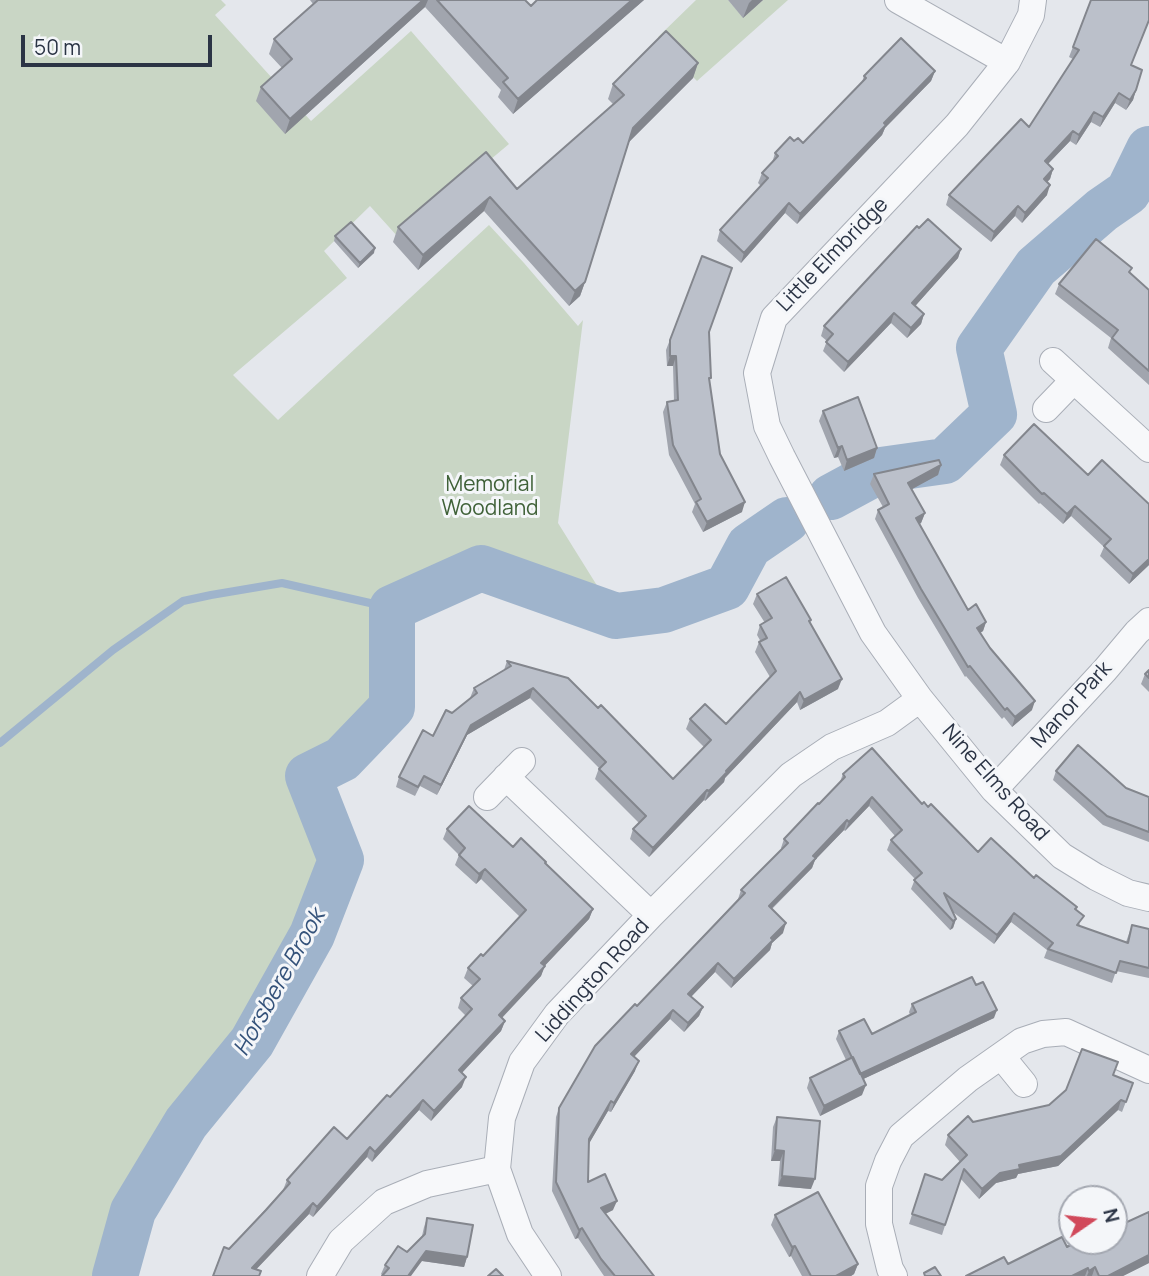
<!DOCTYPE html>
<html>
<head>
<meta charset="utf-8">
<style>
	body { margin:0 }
	#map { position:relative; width:1149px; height:1276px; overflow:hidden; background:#e4e7ec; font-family:Manrope,sans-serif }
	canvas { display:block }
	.north { position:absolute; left:1058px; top:1185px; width:70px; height:70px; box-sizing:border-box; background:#f4f6f9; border:2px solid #a4a8b1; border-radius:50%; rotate:76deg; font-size:19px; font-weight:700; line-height:28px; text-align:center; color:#2b3445 }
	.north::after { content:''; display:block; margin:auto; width:24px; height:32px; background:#d1495b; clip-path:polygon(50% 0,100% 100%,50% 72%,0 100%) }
	.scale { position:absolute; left:21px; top:35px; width:191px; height:32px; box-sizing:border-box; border:4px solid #2b3445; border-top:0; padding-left:9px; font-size:21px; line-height:24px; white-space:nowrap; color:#2b3445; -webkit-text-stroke:5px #f4f6f9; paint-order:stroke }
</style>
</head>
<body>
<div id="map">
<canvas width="1149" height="1276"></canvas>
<div class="north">N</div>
<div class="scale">50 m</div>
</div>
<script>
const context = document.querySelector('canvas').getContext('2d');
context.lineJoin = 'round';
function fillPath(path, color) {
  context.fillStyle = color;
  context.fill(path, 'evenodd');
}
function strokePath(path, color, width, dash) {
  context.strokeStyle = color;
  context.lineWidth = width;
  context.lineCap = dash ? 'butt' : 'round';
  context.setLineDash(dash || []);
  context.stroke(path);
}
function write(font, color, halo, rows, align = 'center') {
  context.font = font + ' Manrope,sans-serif';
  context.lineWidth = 6;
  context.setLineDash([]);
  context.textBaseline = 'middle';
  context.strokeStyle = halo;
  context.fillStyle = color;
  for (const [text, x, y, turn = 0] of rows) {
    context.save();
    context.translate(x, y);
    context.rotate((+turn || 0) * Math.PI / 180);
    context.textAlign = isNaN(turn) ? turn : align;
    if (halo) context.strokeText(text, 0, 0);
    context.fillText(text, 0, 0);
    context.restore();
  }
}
fillPath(new Path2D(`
	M0 0H221L226 5 215 15 311 121 411 31 509 144 398 237 370 206 324 251 347 278 233 375 278 420 489 225 524 263 578 326 583 320 558 523 616 616 481 568 392 608V707L342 759 308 776 341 860 312 935 252 1042 186 1123 133 1211 115 1276H0Z
	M696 0H728L743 17 763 0H788L697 81 661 45 658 37Z`), '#c9d6c5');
strokePath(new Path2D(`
	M0 743 113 650 183 601 211 595 282 583 392 608`), '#9fb4cc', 8);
strokePath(new Path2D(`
	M831 497 881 470 945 461 994 414 979 348 1036 267 1102 210 1128 192 1149 149
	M115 1276 133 1211 186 1123 252 1042 312 935 341 860 308 776 342 759 392 707V608L481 568 616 616 664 610 727 587 749 546 787 520`), '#9fb4cc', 46);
const minor = new Path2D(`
	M898 0 1007 62
	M1033 0 1031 15 1007 62 957 125 774 318 757 373 767 426 782 457 873 633 920 699 994 790 1062 856 1096 877 1128 893 1149 898
	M1053 361 1149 449
	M1046 409 1073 381
	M506 777 651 915
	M994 790 1105 670 1137 632 1149 621
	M487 797 522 761
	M1002 1057 1024 1084
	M497 1169 520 1234 548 1276
	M320 1276 341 1241 384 1202 427 1184 497 1169 502 1118 522 1062 557 1014 651 915 791 775 832 747 887 723 920 699
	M894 1276 890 1269 879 1224V1186L888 1161 901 1136 968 1079 1022 1041 1043 1034 1066 1032 1149 1070`);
strokePath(minor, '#a9aeb7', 28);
strokePath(minor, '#f7f8fa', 26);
fillPath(new Path2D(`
	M310 0H525L531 6 537 0H644L513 114 498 97 501 90 425 7 285 134 256 101 261 87 282 68 269 54 274 39 313 4Z
	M728 0H763L743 18Z
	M1091 0 1131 65 1136 90 1133 100 1126 110 1115 103 1100 127 1091 122 1076 145 1070 141 1048 164 1053 169 1050 179 1047 182V195L1022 223 1015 216 991 242 946 205 949 195 1029 127 1073 59 1069 57Z
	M698 63 693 78 629 142 585 282 580 296 569 306 484 211 418 270 393 242 398 227 486 152 517 189 613 104 608 99 613 84Z
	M935 71 931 81 885 128 882 135 797 224 785 213 741 263 717 241 720 230 761 186 758 183 762 173 772 163 775 153 794 141 803 143 862 82 864 76Z
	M919 228 961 249 958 258 915 306 924 314 921 324 907 338 891 323 844 372 823 351 827 341 821 336 824 326Z
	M335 236 374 253 358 268 334 241Z
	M702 256 709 332V382L720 454 742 512 703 532 692 512 695 504 669 455 663 412 667 402 674 401 673 366H667L666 350Z
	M1131 274 1149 290V385L1108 348 1111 338 1055 294 1059 284Z
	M823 411 877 448 874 458 844 471 838 457 834 458 819 421Z
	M1034 424 1149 565 1129 584 1100 556 1104 547 1071 516 1063 524 1040 503 1039 504 1000 465 1004 455Z
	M941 465 938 475 911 489 925 513 921 523 919 524 968 610 986 622 983 631 980 633 1032 710 1012 727 1004 717 1002 719 966 676 965 677 918 598 875 519 878 510 883 507 870 484 874 474Z
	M757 594 811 620 810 623 838 689 800 710 797 702 725 778 724 782 705 801 704 800 649 857 630 839 633 829 639 823 595 779 599 768 530 698 467 735 437 795 420 786 415 796 396 787 399 777 452 713 470 698 474 688 504 670 507 661 598 708 673 779 704 747 686 729 690 719 726 724 770 677 755 652 759 642H761L757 635 760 625 765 623 753 604Z
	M1149 670V692L1141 684 1145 674Z
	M1056 771 1126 788 1149 797V842L1103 825 1053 780Z
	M843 774 922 804 978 852 1034 878 1077 907 1076 910 1080 926 1126 942 1132 925 1149 929V978L1116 971 1112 983 1044 958 1047 950 1011 922 994 944 953 912 956 919 953 928 950 930 911 889 915 879 887 850 891 840 895 836 869 806 845 831 844 830 815 860 812 868 772 909 783 933 772 943 770 950 731 988 715 972 691 997 703 1007 699 1016 684 1032 670 1019 634 1057 635 1071 611 1112 608 1111 589 1143 588 1182 613 1210 605 1214 654 1276H604L578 1238 575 1239 552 1191 556 1117 559 1108 637 1006 738 899 741 890 782 849 781 848 784 839 839 784Z
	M447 829 513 847 545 864 593 909 589 919 544 966 541 976 502 1018 505 1021 501 1031 462 1073V1087L431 1121 419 1110 372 1162 367 1157 313 1217 309 1214 256 1269 259 1276 229 1249 283 1190 287 1180 347 1139 390 1097 466 1016 458 1008 461 998 473 986 464 978 468 968 483 956 520 917 481 879 476 884 455 865 459 855 443 839Z
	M912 1004 994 1018 863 1079 862 1095 820 1116 807 1088 810 1078 846 1060 836 1039 839 1031 872 1034 910 1015 909 1012Z
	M1113 1075 1133 1083 1122 1112 1118 1110 1058 1166 1018 1174 1016 1178 996 1183 979 1199 960 1178 942 1235 909 1224 925 1174 942 1180 960 1162 945 1145 948 1135 973 1122 1049 1105Z
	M777 1117 811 1189 778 1186 780 1161H771L773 1127Z
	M1149 1212V1263L1123 1276H966L1067 1247 1114 1241Z
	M775 1215 858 1264 854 1274 851 1276H802L791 1256 789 1257 771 1225Z
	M427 1218 467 1257 464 1267 422 1261 382 1275 381 1274 385 1265 407 1252 422 1236 424 1227Z`), '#a1a5ae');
fillPath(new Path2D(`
	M423 0H428L425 7 285 134 290 119Z
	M632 0H644L513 114 518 99Z
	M752 0H763L743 18 749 3Z
	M698 63 693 78 628 143 633 128Z
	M935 71 931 81 885 128 882 135 797 224 800 214 884 123Z
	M1136 90 1133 100 1126 110 1130 100Z
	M1119 93 1115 103 1100 127 1103 117Z
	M1094 112 1091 122 1076 145 1079 135Z
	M1073 131 1070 141 1041 171 1045 161Z
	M1053 169 1050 179 1040 189 1044 179Z
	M1050 185 1047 195 1022 223 1025 213Z
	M490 197 484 211 418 270 423 255Z
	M789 203 785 213 741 263 744 253Z
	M1018 206 1015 216 991 242 994 232Z
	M375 248 374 253 358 268 360 263Z
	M961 249 958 258 909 313 912 303Z
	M585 282 580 296 569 306 575 291Z
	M894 313 891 323 844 372 848 362Z
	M924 314 921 324 907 338 911 328Z
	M670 356H676L673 366H667Z
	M842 446 838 457 834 458 838 448Z
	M877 448 874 458 844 471 847 460Z
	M941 465 938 475 905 493 908 483Z
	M745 502 742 512 703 532 707 522Z
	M1075 506 1071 516 1063 524 1067 514Z
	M925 513 921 523 912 528 916 518Z
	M1149 559V565L1129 584 1133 574Z
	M986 622 983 631 974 637 977 628Z
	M842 679 838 689 800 710 804 700Z
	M533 688 530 698 467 735 437 795 441 785 471 725Z
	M800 692 797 702 725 778 724 782 705 801 709 791 726 771Z
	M1035 701 1032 710 1012 727 1015 717Z
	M707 790 704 800 649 857 653 848Z
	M872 797 869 806 845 831 849 822Z
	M847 820 844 830 815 860 812 868 765 915 769 906Z
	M485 869 481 879 476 884 479 874Z
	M593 909 589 919 538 973 541 963Z
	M1014 913 1011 922 994 944 997 935Z
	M956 919 953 928 950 930 953 921Z
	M786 923 783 933 772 943 770 950 731 988 734 979Z
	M718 963 715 972 685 1003 688 994Z
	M545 966 541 976 495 1025 499 1015Z
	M703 1007 699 1016 684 1032 688 1023Z
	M673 1010 670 1019 628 1063 631 1054Z
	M997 1010 994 1018 857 1082 860 1074Z
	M505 1021 501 1031 455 1080 459 1070Z
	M639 1061 635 1071 611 1112 614 1103Z
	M466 1077 462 1087 431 1121 434 1111Z
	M866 1085 862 1095 820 1116 824 1106Z
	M423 1100 419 1110 372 1162 375 1152Z
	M1121 1100 1118 1110 1058 1166 1018 1174 1016 1178 996 1183 979 1199 982 1189 1000 1173 1019 1165Z
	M611 1101 608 1111 586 1149 589 1139Z
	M370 1147 367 1157 313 1217 317 1207Z
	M775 1150 784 1151 780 1161H771Z
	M782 1176 815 1179 811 1189 778 1186Z
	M617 1201 613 1210 597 1218 601 1208Z
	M313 1203 309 1214 250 1276 252 1268Z
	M582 1228 578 1238 575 1239 579 1230Z
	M795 1246 791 1256 789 1257 792 1247Z
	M426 1251 467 1257 464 1267 422 1261 411 1276H408Z
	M1149 1255V1263L1123 1276H1108Z
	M858 1264 854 1274 851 1276H836Z
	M1095 1267 1092 1276H1087L1089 1271Z
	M1088 1268 1085 1276H1072Z`), '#83868d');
const building = new Path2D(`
	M318 0H423L290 119 261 87 292 59 274 39Z
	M437 0H525L531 6 537 0H632L518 99 503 82 508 78Z
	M1091 0H1149V20L1131 65 1142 70 1136 90 1130 100 1119 93 1103 117 1094 112 1079 135 1073 131 1045 161 1053 169 1044 179 1050 185 1025 213 1018 206 994 232 949 195 1021 119 1029 127 1079 50 1073 47Z
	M666 31 698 63 633 128 585 282 575 291 490 197 423 255 398 227 486 152 517 189 624 95 613 84Z
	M901 38 935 71 884 123 886 125 800 214 789 203 744 253 720 230 768 178 762 173 778 156 775 153 790 137 794 141 798 138 803 143 866 78 864 76Z
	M928 219 961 249 912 303 924 314 911 328 894 313 848 362 826 342 833 334 824 326 917 226 919 228Z
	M351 222 375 248 360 263 335 236Z
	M1096 239 1132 268 1129 272 1149 290V371L1112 338 1118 330 1059 284Z
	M702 256 732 268 709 332 711 378H709L720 454 745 502 707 522 696 502 701 499 673 445 667 402 678 400 676 356H670V340Z
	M858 397 877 448 847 460 842 446 838 448 823 411Z
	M1034 424 1088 475 1102 460 1149 504V559L1133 574 1104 546 1111 539 1075 506 1067 514 1044 493 1042 494 1004 455Z
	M939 460 941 465 908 483 925 513 916 518 968 610 976 604 986 622 977 628 990 648 1035 701 1015 717 1007 708 1005 710 970 666 968 667 921 589 878 510 889 504 874 474Z
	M786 577 811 620 809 621 842 679 804 700 800 692 726 771 727 772 709 791 707 790 653 848 633 829 646 816 599 769 606 762 533 688 471 725 441 785 424 776 418 787 399 777 423 730 433 736 446 710 452 713 477 693 474 688 511 666 507 661 568 678 598 708 601 705 673 779 711 740 690 719 705 704 726 724 776 671 759 642 767 638 760 625 772 618 757 594Z
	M1149 670V678L1145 674Z
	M1078 745 1126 788 1149 797V832L1107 816 1056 771Z
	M872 748 922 804 924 802 928 807 931 804 978 852 991 838 1034 878 1036 875 1077 907 1075 909 1084 916 1077 925 1128 943 1132 925 1149 929V968L1120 961 1116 973 1048 949 1053 943 1014 913 997 935 944 893 956 919 953 921 914 880 922 873 891 840 902 830 872 797 849 822 847 820 813 856 816 858 769 906 786 923 771 938 773 940 734 979 718 963 688 994 703 1007 688 1023 673 1010 631 1054 639 1061 614 1103 611 1101 589 1139 588 1182 605 1174 617 1201 601 1208 654 1276H615L601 1259 582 1228 579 1230 556 1182 559 1108 595 1046 635 1004 637 1006 745 893 741 890 788 843 784 839 818 803 819 804 845 777 843 774Z
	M469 806 513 847 521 838 546 862 545 863 593 909 541 963 545 966 499 1015 505 1021 459 1070 466 1077 434 1111 423 1100 375 1152 370 1147 317 1207 313 1203 252 1268 261 1271 259 1276H213L224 1247 229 1249 266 1210 290 1183 287 1180 334 1127 347 1139 387 1095 390 1097 472 1009 461 998 480 979 468 968 481 954 483 956 526 910 485 869 479 874 459 855 465 848 447 829Z
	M972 977 976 985 983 982 997 1010 860 1074 839 1031 864 1019 872 1034 916 1012 912 1004Z
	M1082 1049 1118 1062 1113 1075 1133 1083 1126 1102 1121 1100 1061 1156 1019 1165 1020 1169 1000 1173 982 1189 964 1169 945 1225 912 1214 925 1174 942 1180 967 1155 948 1135 968 1116 973 1122 1049 1105 1066 1090Z
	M853 1057 866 1085 824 1106 810 1078Z
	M777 1117 820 1121 815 1179 782 1176 784 1151 775 1150Z
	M818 1192 858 1264 836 1276H811L795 1246 792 1247 775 1215Z
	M1149 1212V1255L1108 1276H1099L1095 1267 1089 1271 1088 1268 1072 1276H966L1004 1257 1008 1264 1062 1237 1067 1247 1078 1241H1114V1228Z
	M427 1218 473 1225 467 1257 426 1251 408 1276H382L389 1268 385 1265 398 1246 407 1252 425 1234Z
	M935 1267 941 1276H925L924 1273Z
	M496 1269 503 1276H488Z`);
fillPath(building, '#bbc0ca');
strokePath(building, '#83868d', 2);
write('21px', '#2b3445', '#f4f6f9', [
	["Little Elmbridge",833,255,-46],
	["Manor Park",1072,705,-48],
	["Nine Elms Road",995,783,48],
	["Liddington Road",593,981,-48]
]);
write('21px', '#3f6138', '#f4f6f9', [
	["Memorial",490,485],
	["Woodland",490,509]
]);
write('italic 23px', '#34527a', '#f4f6f9', [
	["Horsbere Brook",280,983,-61]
]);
</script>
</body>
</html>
